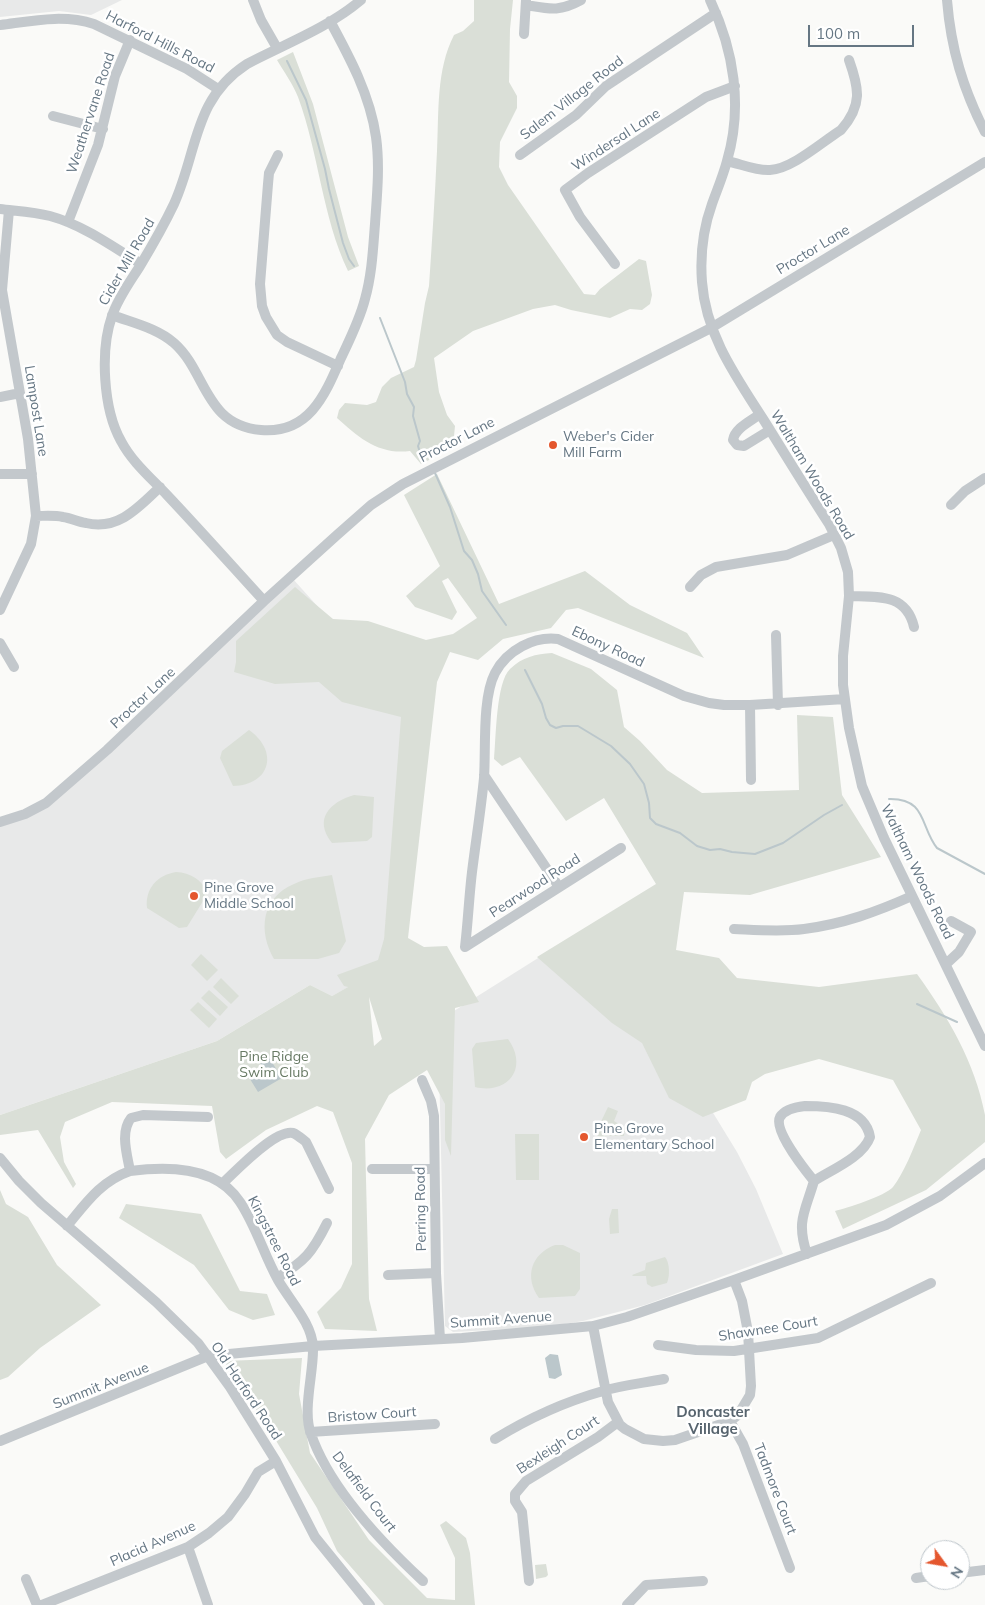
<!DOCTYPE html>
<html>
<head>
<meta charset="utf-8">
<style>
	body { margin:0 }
	#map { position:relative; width:985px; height:1605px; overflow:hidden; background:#fafaf8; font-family:Mulish,sans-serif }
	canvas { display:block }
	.north { position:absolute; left:920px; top:1540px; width:50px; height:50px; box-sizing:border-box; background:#fff; border:1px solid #c1c8cd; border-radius:50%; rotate:122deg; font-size:14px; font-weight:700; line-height:20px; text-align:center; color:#657683 }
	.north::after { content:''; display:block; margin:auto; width:18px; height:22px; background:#e4572e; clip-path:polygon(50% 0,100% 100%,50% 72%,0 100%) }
	.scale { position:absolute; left:808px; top:25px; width:106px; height:22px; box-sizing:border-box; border:2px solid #657683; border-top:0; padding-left:6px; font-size:15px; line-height:18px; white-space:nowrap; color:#657683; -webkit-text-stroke:4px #fff; paint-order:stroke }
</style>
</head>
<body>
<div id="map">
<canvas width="985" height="1605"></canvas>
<div class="north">N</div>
<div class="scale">100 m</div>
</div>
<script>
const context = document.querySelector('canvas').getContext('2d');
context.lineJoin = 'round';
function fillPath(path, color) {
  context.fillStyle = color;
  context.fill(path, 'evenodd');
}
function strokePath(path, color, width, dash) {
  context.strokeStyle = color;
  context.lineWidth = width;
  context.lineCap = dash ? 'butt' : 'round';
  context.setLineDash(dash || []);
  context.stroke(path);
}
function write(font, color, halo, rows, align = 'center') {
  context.font = font + ' Mulish,sans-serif';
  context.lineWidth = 5;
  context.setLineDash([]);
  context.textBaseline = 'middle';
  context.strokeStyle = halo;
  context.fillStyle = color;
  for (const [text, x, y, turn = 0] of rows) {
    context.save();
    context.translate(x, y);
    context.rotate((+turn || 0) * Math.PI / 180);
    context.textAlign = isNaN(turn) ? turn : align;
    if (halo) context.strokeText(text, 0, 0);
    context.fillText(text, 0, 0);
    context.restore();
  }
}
fillPath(new Path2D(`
	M0 0H122L91 15 59 11 0 17Z
	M293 579 337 628 409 639 382 969 332 996 310 985 217 1041 0 1115V824L32 812Z
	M562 943 707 1103 737 1152 756 1189 783 1254 645 1305 583 1321 546 1327 453 1332 445 1326 438 1021Z`), '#e8e9e9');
fillPath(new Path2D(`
	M474 0H513L510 29 509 82 517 96V108L500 142 499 167 508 185 584 294 595 295 600 289 639 259 646 261 652 295 650 304 642 310 630 309 610 318 571 310 555 305 533 309 473 331 434 358 439 392 447 415 455 426 454 436 446 448 435 457 421 464 410 451C379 455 359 438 337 418L339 410 345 403 367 405 376 402 382 387 391 378 414 367 416 360 425 303 429 286C432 241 435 196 437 151 439 112 436 70 454 35L463 31 474 21Z
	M293 52 313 104 348 237 359 266 348 271C322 216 319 154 298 97 293 84 284 72 277 60Z
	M437 474 499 604 585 571 630 605 687 633 704 658 578 608 566 610 551 628 503 639 478 660 450 652 437 682 408 938 424 947 447 946 479 1002 455 1008 451 1156 445 1140V1104L427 1070 389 1095 365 1139 369 1299 377 1331 325 1329 317 1312 341 1288 352 1264V1163L333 1112 317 1106 266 1130 226 1159 220 1152 212 1106 112 1102 65 1122 60 1137 64 1162 76 1184 73 1188 38 1130 0 1135V1115L217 1041 310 985 332 996 348 987 344 986 337 975 378 960 384 939 401 717 342 702 319 682 275 684 234 672 236 662V641L295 587 333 619 368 621 426 640 453 634 477 618 448 578 442 581 457 612 452 620 415 607 406 596 440 566 404 495ZM369 997 382 1039 374 1046Z
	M552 653 591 669 617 690 624 727 640 741 667 770 702 793 799 790 797 715 833 717 842 795 881 857 750 895 684 892 676 950 719 958 737 978 819 987 917 974C948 1017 975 1062 985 1115 985 1124 985 1134 985 1142L926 1190 843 1229 835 1211C847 1208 885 1196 893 1187 904 1173 914 1147 921 1130L893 1080 819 1059 765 1074 752 1082 746 1100 703 1117 669 1098 642 1043 612 1023 537 957 656 884 604 798 566 821 520 757 502 766 494 759C496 739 496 682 510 669 522 657 536 654 552 653Z
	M249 730C279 751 271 785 233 786L220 758 222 751Z
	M354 795 374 797 372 837 367 841 332 843C313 819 330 802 354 795Z
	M176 872C191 873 201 879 208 893L187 927 179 928 147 908C145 889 157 875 176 872Z
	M332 875 346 941 339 953 318 959H274C258 931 261 898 294 884 306 878 320 877 332 875Z
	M201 954 218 970 207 981 191 965Z
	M221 978 239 996 231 1004 213 987Z
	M209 990 228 1007 220 1016 201 998Z
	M198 1002 217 1019 209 1028 190 1010Z
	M508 1039C529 1068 508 1095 475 1087L472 1049 476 1043Z
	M608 1107 618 1111 614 1121 625 1128 624 1136H606L604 1139 595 1134Z
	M515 1134H539V1180H516Z
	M0 1190 6 1204 28 1217 57 1265 101 1305 40 1348 8 1377 0 1380Z
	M126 1204 201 1214 240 1291 267 1294 275 1315 253 1320 229 1310 194 1265 119 1218Z
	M612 1209H618L619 1233 610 1234 609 1219Z
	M555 1245H563L580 1253V1289L575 1296 539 1298C524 1277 531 1254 555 1245Z
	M665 1257C670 1263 670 1276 667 1283L652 1287 647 1284 646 1276H633L632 1275 645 1270 646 1263Z
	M302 1358 299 1394 310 1453 369 1540 427 1598 455 1600V1558L440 1525 446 1521 466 1538 470 1553 475 1605H384L337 1551 317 1508 275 1439 224 1361Z
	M546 1564 548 1575 546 1577 536 1579 535 1565Z`), '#dadfd7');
fillPath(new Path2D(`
	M268 1056 282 1078 258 1092 250 1079 265 1071 259 1061Z
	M550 1354 558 1355 562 1375 555 1379 549 1378 545 1358Z`), '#bbc7cb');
strokePath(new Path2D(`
	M287 61 306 100 325 169 329 189 343 243 349 259 354 266
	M380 318 405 382 407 394 414 407 413 416 420 441 418 446 422 459
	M435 473 450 507 464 551 472 560 478 574 482 591 506 625
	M525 670 542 704 546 718 550 725 556 728 563 726H578L611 746 630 764 644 784 649 803 650 818 656 824 680 833 697 846 710 850 720 849 732 852 755 854 783 843 824 815 842 805
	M889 799C927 798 920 827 937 848L985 874
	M917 1004 957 1022`), '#bbc7cb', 2);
strokePath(new Path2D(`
	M253 0 261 20 277 48
	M710 0C734 50 743 107 727 161 723 176 717 190 712 204 703 229 700 256 702 282 706 336 737 378 765 422 786 456 807 490 829 524L841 548 848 572 849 596 843 656V685L849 728 862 786 884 838 985 1046
	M947 0C951 49 963 89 985 132
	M526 5C550 9 559 12 581 0
	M0 25C32 21 63 14 94 24L187 69 218 89
	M524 34 526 0
	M53 116 103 129
	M278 155 269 173 268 184 260 284 262 306 266 317 277 335 287 342 338 366
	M520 155 576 115 606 86 716 13
	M727 161C741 164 756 171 770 170 792 169 822 142 841 130 863 105 859 88 849 60
	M0 209C16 211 34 212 50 216 83 225 112 246 141 264
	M68 222 98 145 115 76 130 40
	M615 264 580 217 565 190 588 173 706 97 735 86
	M112 315C133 323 157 328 174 343 207 372 204 425 261 430 309 434 325 395 341 358 350 339 360 319 365 299 372 274 373 249 375 224 377 195 380 166 376 137 370 95 350 58 330 21
	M0 397 20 393
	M760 414C751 421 735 428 733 440L737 445 744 446 770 430
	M0 474H32
	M951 505 965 491 985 478
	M36 516C45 516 54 515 63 517 71 518 78 522 86 523 118 531 139 507 160 487
	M690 587 701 575 716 567 787 555 834 535
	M849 596C877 597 906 593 914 627
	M264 601C232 566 200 530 167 495 151 478 132 462 121 441 103 409 100 350 112 316 118 298 130 282 140 266 152 246 164 225 174 204 198 151 193 99 247 64 285 44 328 28 361 0
	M0 610 31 544 36 516 28 439 2 290 9 210
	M776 635 778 705
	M0 643 14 667
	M750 705 751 780
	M484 775 559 887
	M0 822 25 814 46 803 107 750 264 601 337 535 371 505 403 484 711 328 985 162
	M734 929C757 930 782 932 804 929 843 924 876 912 912 896
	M465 947C468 922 469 897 472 872 476 840 481 809 484 778 486 749 482 698 495 673 507 650 534 636 558 639L684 696 709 703 724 705H750L845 699
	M465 947 621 848
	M946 964 959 952 971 932 951 921
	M422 1080 431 1101 434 1116 436 1273 440 1339
	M805 1106C829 1106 865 1108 870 1137 863 1157 831 1170 814 1181 805 1170 773 1130 780 1117 785 1109 796 1107 805 1106Z
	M0 1158 19 1181 41 1203 156 1302 198 1343 230 1387 276 1461 315 1537 370 1605
	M372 1169H434
	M130 1171C167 1166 217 1166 240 1202 256 1226 264 1255 278 1280 290 1301 312 1323 313 1347 314 1372 302 1410 311 1434 329 1487 382 1543 423 1581
	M223 1183C236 1171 275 1129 293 1133 298 1135 302 1139 306 1142L329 1189
	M67 1226C86 1203 101 1181 130 1171 127 1154 120 1132 131 1118L143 1115 208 1117
	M807 1254C796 1221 805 1212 814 1181
	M388 1275 436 1273
	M277 1278C305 1261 312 1253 327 1223
	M593 1326 608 1402 620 1425 625 1429 644 1439 663 1441 675 1440 730 1421 738 1415 750 1395 751 1386 748 1332 742 1301 734 1280
	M658 1345 696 1350 734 1351 818 1338 931 1283
	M730 1421 743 1444 790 1568
	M310 1432 435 1424
	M495 1439C529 1418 564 1402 603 1391 623 1385 644 1383 664 1379
	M0 1441 208 1356 313 1346 462 1338 593 1326 627 1317 734 1280 886 1225 940 1196 985 1163
	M188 1547 208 1605
	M960 1573 985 1570
	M916 1578 930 1576
	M26 1579 37 1605
	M529 1581 522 1512 515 1501V1494L526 1481 598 1437 618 1422
	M42 1605 188 1547 209 1533 228 1517 245 1494 258 1472 276 1461
	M627 1605 646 1585 703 1581`), '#c3c8cc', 10);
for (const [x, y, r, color] of [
	[553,445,5,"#e4572e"],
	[194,896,5,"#e4572e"],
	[584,1137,5,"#e4572e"]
]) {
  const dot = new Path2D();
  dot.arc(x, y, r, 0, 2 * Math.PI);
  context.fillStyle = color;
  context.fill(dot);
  strokePath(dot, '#fff', 2);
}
write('14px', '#657683', '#fff', [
	["Harford Hills Road",160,42,27],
	["Salem Village Road",572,98,-38],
	["Weathervane Road",91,113,-72],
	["Windersal Lane",616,140,-33],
	["Proctor Lane",813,250,-31],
	["Cider Mill Road",127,262,-60],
	["Lampost Lane",36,411,81],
	["Proctor Lane",457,440,-27],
	["Waltham Woods Road",812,475,59],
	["Ebony Road",608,647,25],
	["Proctor Lane",143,698,-43],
	["Waltham Woods Road",917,872,64],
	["Pearwood Road",535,886,-33],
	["Perring Road",421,1209,-91],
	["Kingstree Road",274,1241,63],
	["Summit Avenue",501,1320,-4],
	["Shawnee Court",768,1329,-9],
	["Summit Avenue",101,1386,-22],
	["Old Harford Road",246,1391,56],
	["Bristow Court",372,1415,-4],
	["Bexleigh Court",558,1445,-33],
	["Tadmore Court",775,1489,69],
	["Delafield Court",364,1492,53],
	["Placid Avenue",153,1544,-24]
]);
write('14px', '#657683', '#fff', [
	["Weber's Cider",563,437],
	["Mill Farm",563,453],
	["Pine Grove",204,888],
	["Middle School",204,904],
	["Pine Grove",594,1129],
	["Elementary School",594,1145]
], 'left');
write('14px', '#687a64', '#fff', [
	["Pine Ridge",274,1057],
	["Swim Club",274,1073]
]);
write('bold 15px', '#57646e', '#fff', [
	["Doncaster",713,1412],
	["Village",713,1429]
]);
</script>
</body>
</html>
